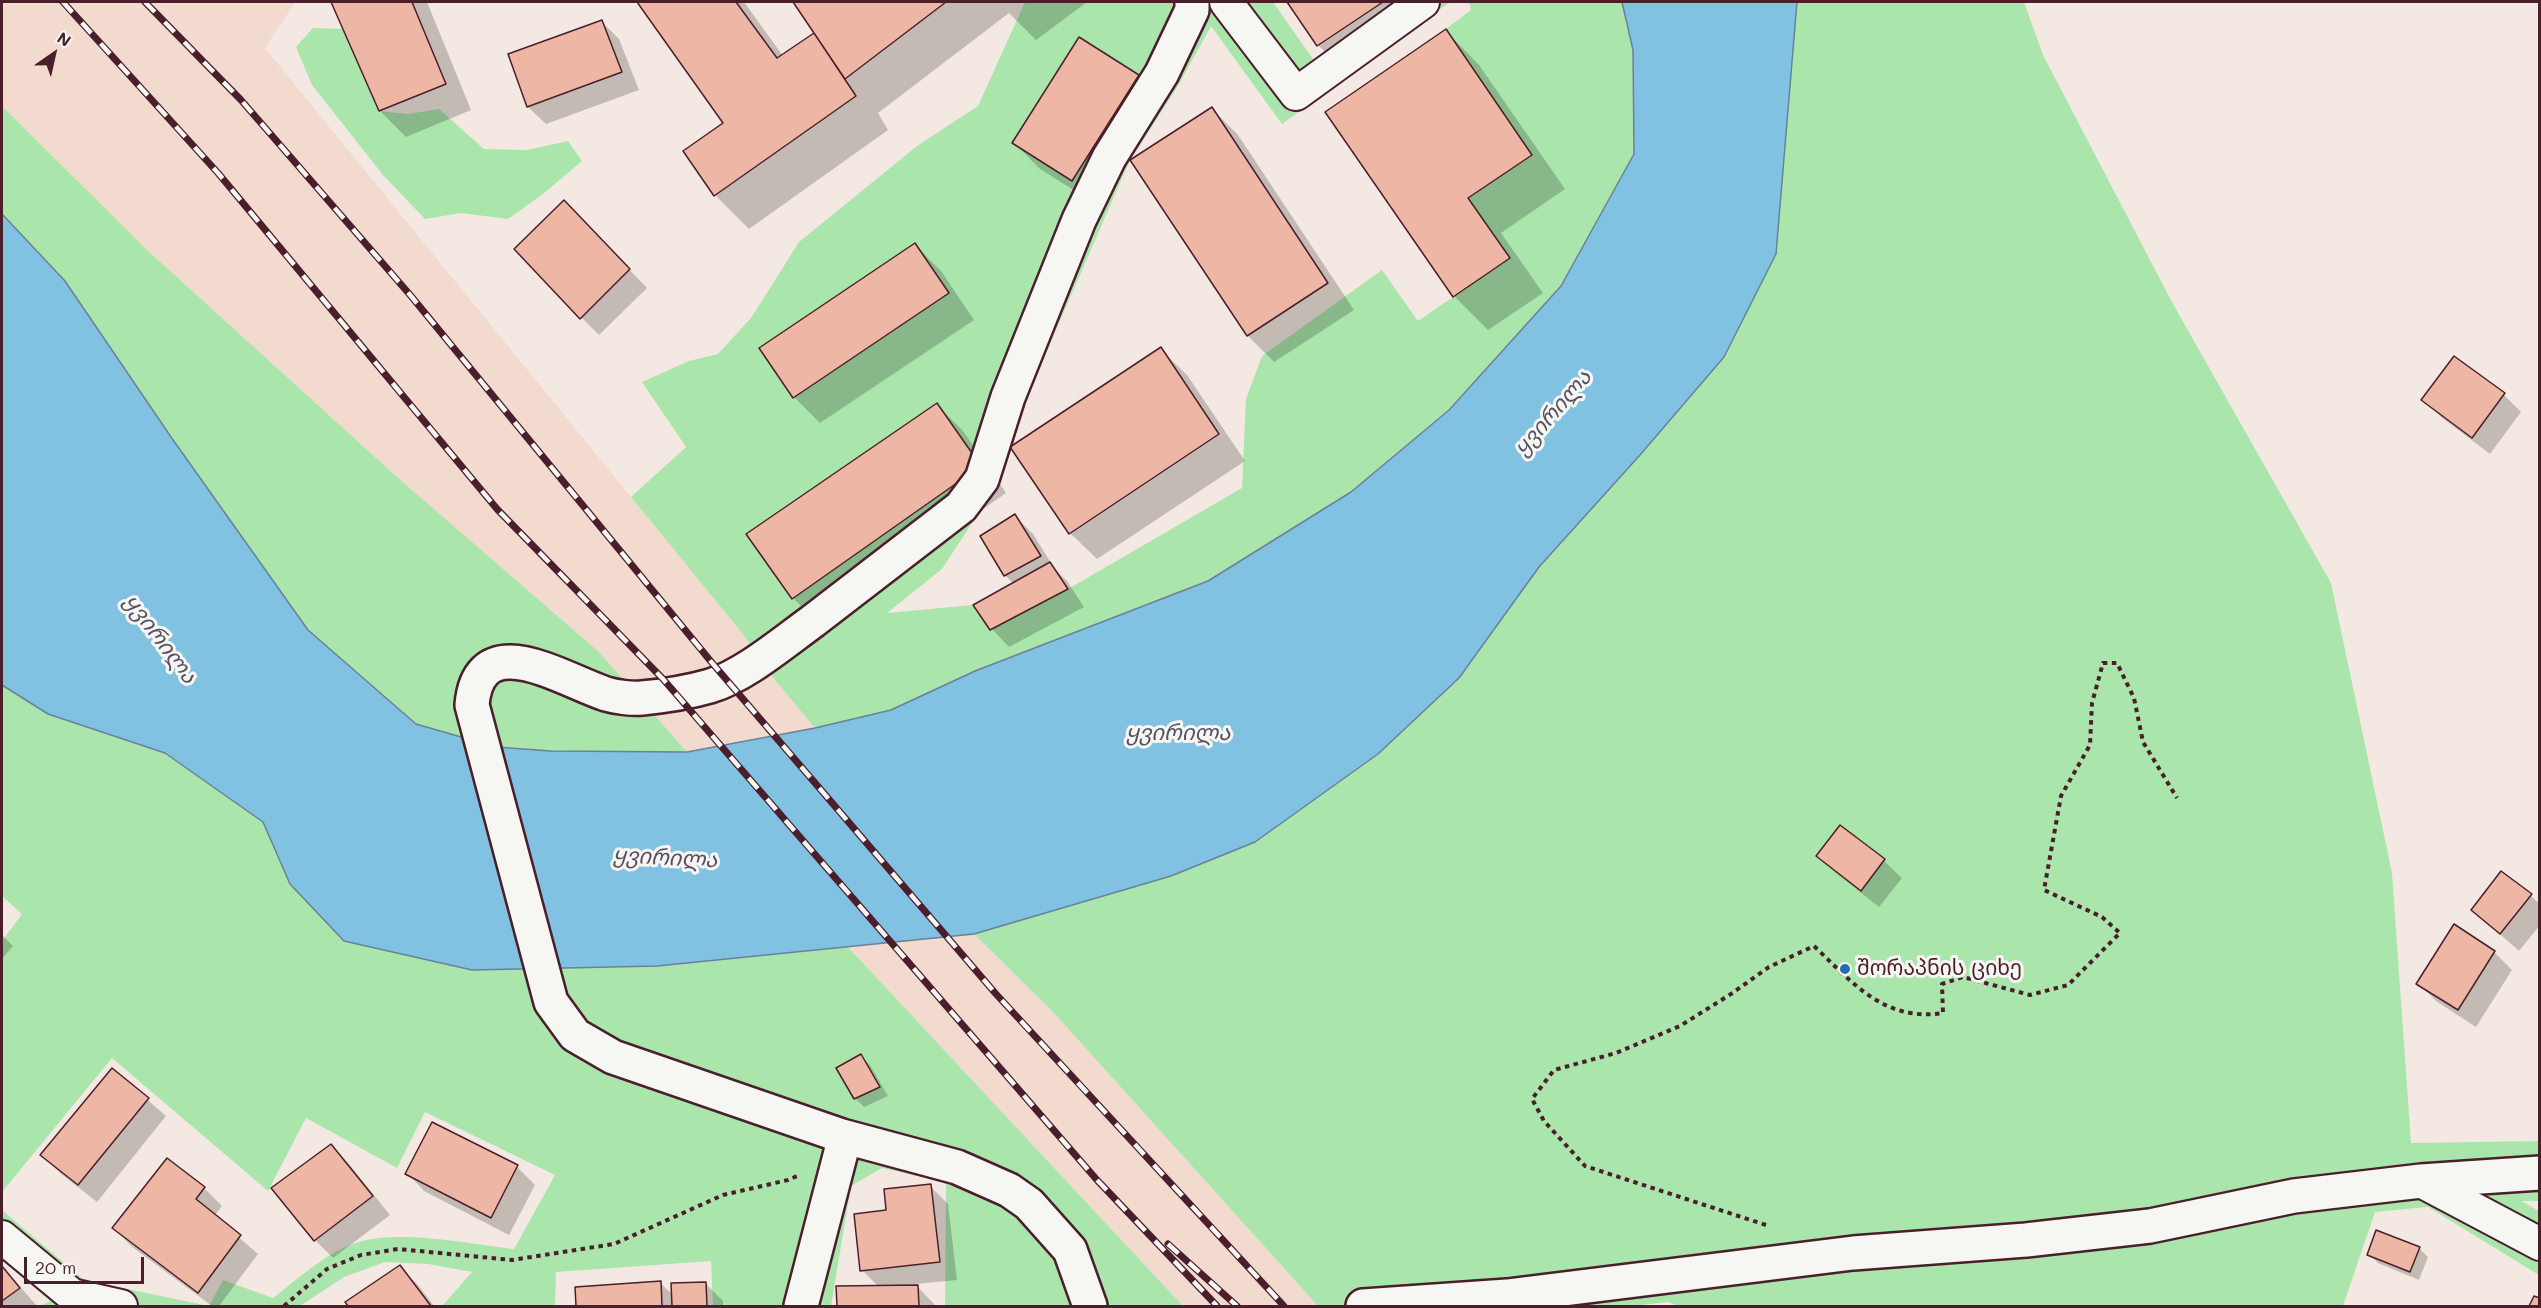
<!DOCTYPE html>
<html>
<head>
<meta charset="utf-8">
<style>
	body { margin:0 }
	#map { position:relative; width:2541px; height:1308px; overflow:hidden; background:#f4e9e2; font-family:Mali,sans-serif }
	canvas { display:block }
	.frame { position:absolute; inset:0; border:3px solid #4a1f2b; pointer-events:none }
	.north { position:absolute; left:24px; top:24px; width:60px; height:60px; -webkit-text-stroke:4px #f6f6f2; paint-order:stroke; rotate:34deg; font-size:16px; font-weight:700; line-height:24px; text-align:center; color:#4a1f2b }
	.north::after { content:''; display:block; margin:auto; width:21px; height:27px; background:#4a1f2b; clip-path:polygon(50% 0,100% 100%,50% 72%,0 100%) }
	.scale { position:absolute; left:24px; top:1257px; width:120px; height:27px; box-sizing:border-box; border:3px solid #4a1f2b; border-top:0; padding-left:8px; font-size:18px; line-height:21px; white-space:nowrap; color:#4a1f2b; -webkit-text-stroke:4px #f6f6f2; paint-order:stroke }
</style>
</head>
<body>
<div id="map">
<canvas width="2541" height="1308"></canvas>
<div class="frame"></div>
<div class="north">N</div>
<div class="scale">20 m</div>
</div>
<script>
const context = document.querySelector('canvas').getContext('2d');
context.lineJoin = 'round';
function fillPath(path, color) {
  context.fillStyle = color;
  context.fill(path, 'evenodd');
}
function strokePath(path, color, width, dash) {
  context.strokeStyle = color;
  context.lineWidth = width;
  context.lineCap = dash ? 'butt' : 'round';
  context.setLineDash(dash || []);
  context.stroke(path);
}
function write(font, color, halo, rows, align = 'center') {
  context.font = font + ' Mali,"Noto Sans Georgian",sans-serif';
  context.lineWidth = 6;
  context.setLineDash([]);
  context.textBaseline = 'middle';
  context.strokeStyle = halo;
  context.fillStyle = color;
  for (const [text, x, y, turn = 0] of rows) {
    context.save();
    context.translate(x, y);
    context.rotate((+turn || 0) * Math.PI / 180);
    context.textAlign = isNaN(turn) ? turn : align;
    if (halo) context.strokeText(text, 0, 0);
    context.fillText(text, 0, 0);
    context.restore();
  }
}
fillPath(new Path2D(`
	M2 2H293L294 4 265 48 742 633 774 679 815 728 687 752 599 652 397 477 146 249 2 106Z
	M974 934 1054 1013 1318 1306H1183L848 947Z`), '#f2dacf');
fillPath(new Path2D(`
	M1025 2H1273L1315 62 1397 2H1450L1282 124 1211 26 1178 86 1130 160 1026 399 994 483 976 517 942 569 887 613 973 605 991 630 1068 589 1242 488 1246 399 1262 356 1382 270 1418 321 1510 258 1468 198 1532 155 1446 29 1471 10 1469 2H1622L1633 50 1634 154 1561 286 1448 410 1351 492 1208 581 975 671 891 710 815 728 774 679 742 633 631 497 686 447 642 382 689 361 718 354 751 318 799 242 917 146 978 106ZM937 403 980 467 792 598 746 534Z
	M1797 2H2024L2043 55 2173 304 2331 583 2392 873 2411 1143 2539 1141V1201H2521L2539 1211V1275L2428 1207 2375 1212 2343 1306H1679L1668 1302 1631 1306H1318L1054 1013 974 934 1171 876 1255 842 1459 678 1539 567 1640 455 1724 357 1776 254Z
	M313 28 343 29 379 111 408 114 439 109 484 149 527 150 568 141 582 161 543 194 508 219 461 213 425 219 383 175 312 85 296 47Z
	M2 106 146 249 397 477 599 652 687 752 551 751 496 747 417 724 308 630 171 437 65 281 2 214Z
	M2 683 48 714 165 753 263 822 290 884 472 970 657 966 848 947 1183 1306H945L946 1182 882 1168 851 1186 831 1306H713L711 1261 556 1272 555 1306H442L472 1272 428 1264 385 1262 344 1277 300 1306H41L50 1301 2 1257V1210L84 1280 209 1306 223 1280 273 1298C298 1279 323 1255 353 1244 395 1228 469 1244 514 1249L555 1175 425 1112 397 1168 306 1118 268 1191 112 1058 2 1192V941L22 914 2 896Z`), '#aae6ac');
const water = new Path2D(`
	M1622 2H1797L1776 254 1724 357 1640 455 1539 567 1459 678 1378 754 1255 842 1171 876 974 934 657 966 472 970 344 941 290 884 263 822 165 753 48 714 2 685V214L65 281 171 437 308 630 416 724 496 747 551 751 687 752 815 728 891 710 975 671 1208 581 1351 492 1449 410 1561 286 1634 154 1633 50Z`);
fillPath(water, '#81c1e2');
strokePath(water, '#6b8099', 1.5);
fillPath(new Path2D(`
	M332 2H427L471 110 406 137 380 111Z
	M638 2H744L783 56 816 33 795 2H1087L1036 40 1009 13 878 113 888 130 749 229 715 195 686 152 725 124Z
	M1288 2H1395L1412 26 1345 71 1318 45Z
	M601 21 619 39 639 90 546 124 528 107Z
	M1446 31 1479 65 1565 189 1501 233 1543 293 1488 330 1454 296Z
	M1138 76 1164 102 1099 206 1040 169 1014 143Z
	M1212 109 1238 135 1354 310 1274 362 1248 336 1133 161Z
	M582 220 647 288 599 335 581 317Z
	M915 245 941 271 974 320 820 423 794 397Z
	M1160 349 1187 375 1245 461 1097 559 1070 533Z
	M2504 395 2521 412 2490 454 2441 417 2423 399Z
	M937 405 963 431 1006 493 819 624 793 598Z
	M1015 516 1033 534 1054 568 1067 581 1084 607 1009 647 992 629 975 605 1014 584 1005 575 982 536Z
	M1841 827 1884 861 1902 878 1879 907 1836 873 1818 856Z
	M2531 896 2540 904V925L2519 951 2473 910Z
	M2454 926 2494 952 2512 970 2476 1027 2436 1001 2418 983Z
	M2 935 13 946 2 959Z
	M861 1056 870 1065 888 1096 864 1107 855 1098Z
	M113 1070 166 1116 97 1202 60 1173 42 1155Z
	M432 1124 517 1167 535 1185 509 1235 424 1191 407 1173Z
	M331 1146 349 1164 390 1215 333 1258 315 1240Z
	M168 1160 204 1188 222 1206 214 1216 258 1254 219 1306H212L131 1246 114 1228Z
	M930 1186 948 1204 957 1280 915 1284 936 1306H838V1287H879L862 1270 888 1211Z
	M2419 1248 2428 1257 2419 1280 2378 1263 2369 1254Z
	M2 1267 7 1272 37 1306H4L2 1304Z
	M400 1267 418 1285 434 1306H350L347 1302Z
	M660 1283 673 1295 705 1283 723 1301V1306H578L577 1289Z`), '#0003');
const building = new Path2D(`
	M331 2H412L446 84 379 111Z
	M637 2H736L777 58 814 33 856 96 714 196 683 151 723 123Z
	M793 2H946L845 79Z
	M1287 2H1383L1317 46Z
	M602 20 622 72 527 107 508 54Z
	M1446 29 1532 155 1468 198 1510 258 1453 297 1325 112Z
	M1079 37 1139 75 1072 181 1012 143Z
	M1212 107 1328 283 1247 336 1130 160Z
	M564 200 630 269 580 319 514 249Z
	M915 243 949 293 793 398 759 348Z
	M1161 347 1219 434 1069 534 1010 447Z
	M2454 356 2505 393 2472 438 2421 400Z
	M937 403 981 466 792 599 746 534Z
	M1015 514 1041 556 1004 576 980 536Z
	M1050 562 1068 589 990 630 973 605Z
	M1840 825 1885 859 1861 891 1816 856Z
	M2501 871 2532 894 2500 934 2471 910Z
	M2454 924 2495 951 2458 1010 2416 984Z
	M861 1054 880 1087 854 1099 836 1068Z
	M112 1068 149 1098 78 1185 40 1155Z
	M432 1122 518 1165 491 1218 405 1174Z
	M331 1144 373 1196 314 1241 271 1188Z
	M167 1158 205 1187 196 1199 241 1235 198 1293 112 1228Z
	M931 1184 940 1262 860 1271 854 1214 886 1210 884 1189Z
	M2376 1230 2420 1247 2410 1272 2367 1255Z
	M400 1265 431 1306H348L345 1302Z
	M2 1266 20 1288 2 1301Z
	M661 1281 662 1306H576L575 1287Z
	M706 1282 707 1306H672L671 1283Z
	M918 1285 919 1306H837L836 1286Z
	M2534 1296 2540 1298V1306H2529Z`);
fillPath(building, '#eeb6a4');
strokePath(building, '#4a1f2b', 1.5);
const street = new Path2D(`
	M1226 2 1296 94 1423 2
	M2421 1181 2540 1244
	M2 1237 72 1295 121 1306`);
const secondary = new Path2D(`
	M801 1306 841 1152 842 1136
	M1090 1306 1070 1250 1029 1204 1009 1190 957 1167 842 1136 613 1057 575 1035 551 1002 472 705C479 624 563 680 606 694 616 697 632 699 642 698 664 696 689 692 710 686 744 676 784 642 813 621 863 583 912 545 961 507L982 479 1008 397 1079 220 1109 158 1162 73 1192 10V2
	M1363 1306 1507 1296 1853 1253 2026 1240 2150 1226 2294 1196 2421 1181 2540 1173`);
strokePath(street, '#4a1f2b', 36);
strokePath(secondary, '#4a1f2b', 38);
strokePath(new Path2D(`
	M1766 1225 1585 1166 1544 1121 1532 1099 1554 1070 1616 1053 1680 1026 1731 994 1769 967 1814 946C1853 983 1884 1022 1943 1013L1942 984 1963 977 2030 995 2068 985 2120 933 2102 917 2044 890 2061 796 2090 745 2092 703 2103 663H2117L2134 698 2143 742 2177 798
	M284 1306 327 1269 361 1255 398 1249 512 1260 614 1244 723 1195 788 1180 797 1176`), '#4a1f2b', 4, [4.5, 4.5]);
strokePath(street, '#f6f6f2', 32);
strokePath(secondary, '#f6f6f2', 33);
const rail = new Path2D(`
	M63 2 218 173 497 509 663 679 1097 1180 1217 1306
	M145 2 241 100 411 296 713 664 996 994 1284 1306
	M1168 1244 1237 1306`);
strokePath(rail, '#4a1f2b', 7);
strokePath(rail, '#f6f6f2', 4.5, [14]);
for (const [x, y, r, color] of [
	[1845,969,6,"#1f6fb2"]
]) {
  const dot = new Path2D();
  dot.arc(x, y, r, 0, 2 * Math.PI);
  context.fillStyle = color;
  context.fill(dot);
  strokePath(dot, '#f6f6f2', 2);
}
write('21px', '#4a1f2b', '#f6f6f2', [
	["შორაპნის ციხე",1857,969]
], 'left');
write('italic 22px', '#5a5062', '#f6f6f2', [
	["ყვირილა",1553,413,-49],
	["ყვირილა",160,639,53],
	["ყვირილა",1178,733],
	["ყვირილა",665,858,3]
]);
</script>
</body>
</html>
